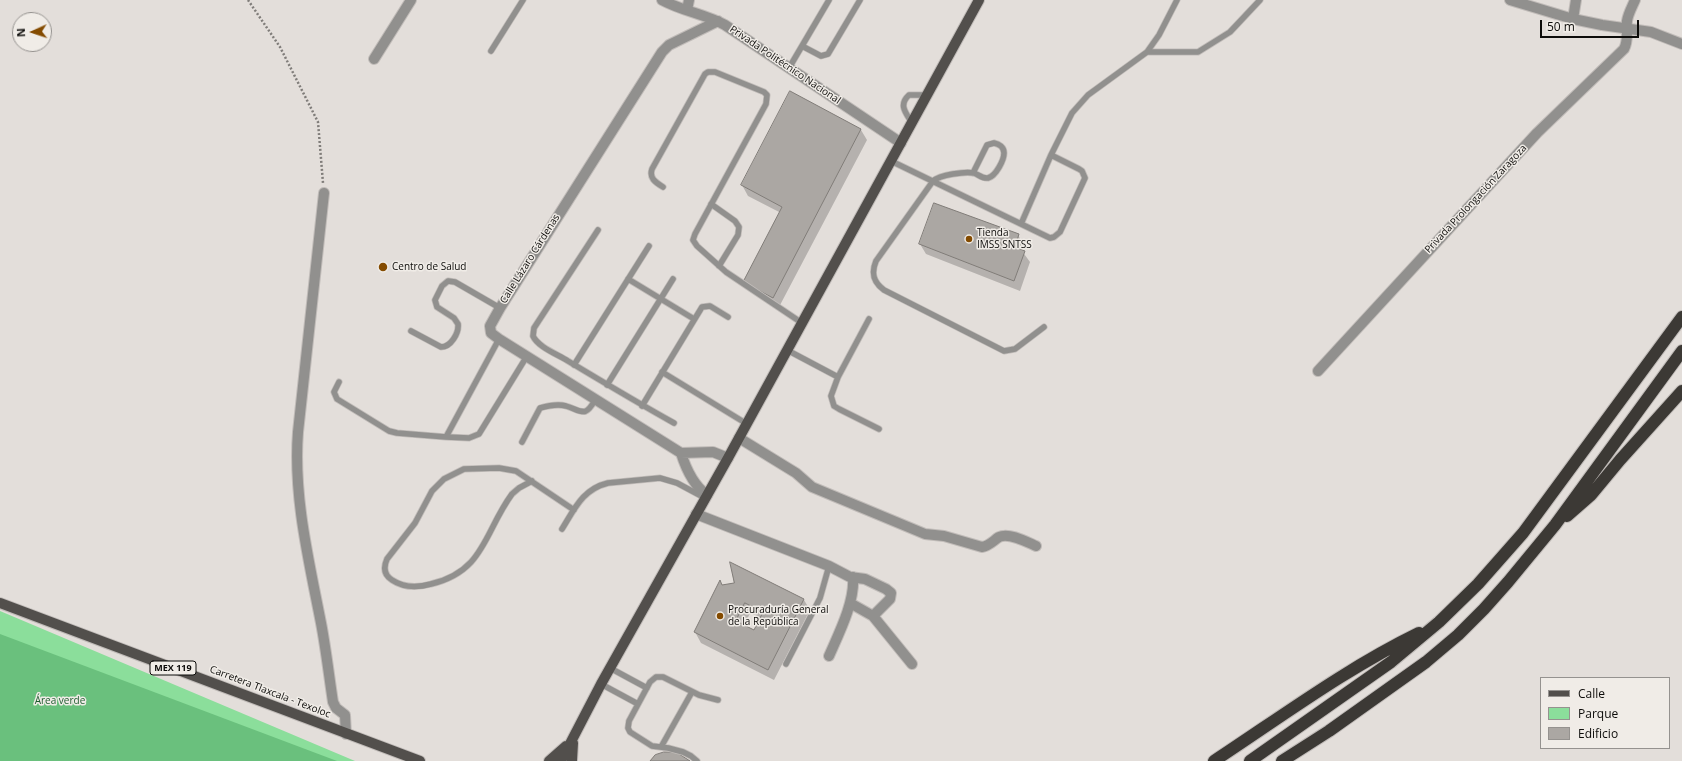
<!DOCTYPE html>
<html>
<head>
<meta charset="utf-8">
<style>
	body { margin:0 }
	#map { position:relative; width:1682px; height:761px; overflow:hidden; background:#e3deda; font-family:"Open Sans",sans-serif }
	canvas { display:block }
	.legend { position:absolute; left:1540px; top:677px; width:130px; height:72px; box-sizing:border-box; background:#f0ece7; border:1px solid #95928f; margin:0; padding:5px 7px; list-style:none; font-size:12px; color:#0d0c0a }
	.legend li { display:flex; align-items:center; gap:8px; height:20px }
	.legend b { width:20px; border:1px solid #95928f }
	.north { position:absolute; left:12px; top:12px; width:40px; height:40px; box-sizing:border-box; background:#f0ece7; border:1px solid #95928f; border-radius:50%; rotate:267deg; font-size:11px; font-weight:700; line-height:16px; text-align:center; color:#0d0c0a }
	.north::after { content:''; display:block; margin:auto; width:14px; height:18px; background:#844b00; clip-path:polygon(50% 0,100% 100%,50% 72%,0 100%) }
	.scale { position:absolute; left:1540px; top:20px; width:99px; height:18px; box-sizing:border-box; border:2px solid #0d0c0a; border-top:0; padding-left:5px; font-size:12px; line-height:14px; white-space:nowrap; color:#0d0c0a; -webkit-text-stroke:3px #f0ece7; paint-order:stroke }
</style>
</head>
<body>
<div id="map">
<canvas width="1682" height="761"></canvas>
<ul class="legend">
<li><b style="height:5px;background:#524f4c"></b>Calle</li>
<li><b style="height:11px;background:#8bde9b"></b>Parque</li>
<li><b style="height:11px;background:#aba7a3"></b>Edificio</li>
</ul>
<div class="north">N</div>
<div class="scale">50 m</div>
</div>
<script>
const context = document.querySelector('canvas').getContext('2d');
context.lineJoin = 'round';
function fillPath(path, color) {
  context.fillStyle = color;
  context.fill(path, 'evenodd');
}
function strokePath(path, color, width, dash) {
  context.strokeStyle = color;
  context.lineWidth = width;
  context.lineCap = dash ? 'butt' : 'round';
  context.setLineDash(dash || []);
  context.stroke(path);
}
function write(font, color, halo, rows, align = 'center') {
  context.font = font + ' "Open Sans",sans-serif';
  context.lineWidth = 3;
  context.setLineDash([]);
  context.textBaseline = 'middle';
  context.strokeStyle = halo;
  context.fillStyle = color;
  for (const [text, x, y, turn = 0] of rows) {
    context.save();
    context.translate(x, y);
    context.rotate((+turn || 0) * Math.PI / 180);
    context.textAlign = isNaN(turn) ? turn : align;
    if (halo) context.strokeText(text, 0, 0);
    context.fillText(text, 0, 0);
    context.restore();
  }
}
fillPath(new Path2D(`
	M0 611 355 761H0Z`), '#8bde9b');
fillPath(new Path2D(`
	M0 634 337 761H0Z`), '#6ac07d');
fillPath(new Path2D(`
	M791 92 861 130 867 140 779 307 750 292 744 282 781 213 748 196 742 185Z
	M1018 235 1024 246 1022 251 1030 262 1020 291 926 254 920 244Z
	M731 564 804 600 810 610 774 680 701 643 695 632 722 586 735 583ZM750 613 761 618 754 631 744 626Z`), '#0003');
const building = new Path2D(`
	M790 91 861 129 773 298 743 282 782 207 741 185Z
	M934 203 1019 234 1015 247 1025 251 1014 281 919 244Z
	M730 562 804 599 768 670 694 632 720 580 722 585 734 583ZM745 603 763 612 754 630 736 621Z
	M664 752H676L690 761H650L655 755Z`);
fillPath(building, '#aba7a3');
strokePath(building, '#807c78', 1);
const lane = new Path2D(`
	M802 46 821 56 828 54 860 0
	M491 51 523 0
	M1147 52H1198L1230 32 1260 0
	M789 68 829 0
	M912 123C906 113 898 105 909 95H927
	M891 161 1050 238 1054 237 1060 232 1085 178 1082 171 1079 169 1051 155
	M973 173 987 145 994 143C999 144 1004 147 1004 153 1004 160 996 176 988 178 983 179 979 175 974 173 965 171 940 175 933 181L876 261C871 273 873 282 884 290L1004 351 1015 349 1044 327
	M663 187C655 182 649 178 652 169L705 74 708 72H715L764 92 767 95 766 104 695 234 693 240 697 246 726 272 802 323
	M711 204 735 221 739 227 738 235 719 266
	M1021 224 1051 155 1072 113 1088 95 1147 52 1159 35 1177 0
	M598 230 534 328 533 336C538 347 557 354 568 361 603 382 638 403 674 423
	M628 279 694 319
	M869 319 838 377 831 396 834 406 839 409 879 429
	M411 331 441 347C451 347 459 333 458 324L454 318 437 307 435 300 442 286 448 281 455 282 500 308
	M499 339 446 437 469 438 479 434 527 356
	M787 350 838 377
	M574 365 649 246
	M662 372 747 424
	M339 382 334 392 337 399 389 431 397 433 446 437
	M607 385 673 279
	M642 406 702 307 710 306 728 317
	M522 442 540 408C547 406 559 404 566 406 582 411 585 418 595 400
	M532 481 519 488 512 494C484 532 485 571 431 584 417 588 404 588 392 580 384 575 383 568 387 559L415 523 432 491 444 479 464 469 499 468 516 471 574 510
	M562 529C575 508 583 489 608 483L660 478 677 483 705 498
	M786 664 820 598 829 566
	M610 668 647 688
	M601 684 638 704
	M661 747 692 692
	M697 761 691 756 683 752 668 748 652 746 630 732 628 728 629 721 650 682 656 677H663L699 695 718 700`);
const street = new Path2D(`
	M662 0C682 11 705 14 725 25L901 143
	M1510 0 1573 19 1602 25 1651 32 1682 44
	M687 10 689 0
	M1573 19 1576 0
	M718 21 669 45 662 52 500 308 490 326 491 333 499 339 681 453 713 452 728 458
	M374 59 411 0
	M324 193 298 432C293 496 309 561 321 623 326 649 329 676 333 702L336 708 345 715 346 734
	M1318 371 1537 133 1624 49C1629 40 1626 31 1627 21 1628 14 1632 7 1635 0
	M739 438 796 473 812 487 925 534 944 536 982 547C989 546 993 541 999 537 1009 532 1027 542 1036 546
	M681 453C686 469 693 485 707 495
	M696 514 829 566 850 577 865 579 886 589 891 593 890 599 873 616
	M850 603 873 616 912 664
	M829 656C839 633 855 602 853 577`);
const primary = new Path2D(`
	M0 603 420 761
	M549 761 566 746
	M561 761 601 684 728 458 979 0
	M572 761 573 743`);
const highway = new Path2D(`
	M1567 516 1591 495 1620 460 1682 391
	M1214 761C1281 717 1347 668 1419 633
	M1250 761 1391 662 1439 622 1478 584 1523 533 1682 317
	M1282 761 1329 731 1426 662 1458 635 1484 609 1508 582 1555 525 1682 351`);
strokePath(lane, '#c1bcb9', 7);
strokePath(street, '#c1bcb9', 12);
strokePath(primary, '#c1bcb9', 12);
strokePath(highway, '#c1bcb9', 14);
strokePath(new Path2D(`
	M248 0 280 47 318 122 323 183`), '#807d7a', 2.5, [2, 2]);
strokePath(lane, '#91908e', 5.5);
strokePath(street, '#91908e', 10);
strokePath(primary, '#524f4c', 10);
strokePath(highway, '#3c3935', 12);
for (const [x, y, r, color] of [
	[969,239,4,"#844b00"],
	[383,267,5,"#844b00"],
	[720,616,4,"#844b00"]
]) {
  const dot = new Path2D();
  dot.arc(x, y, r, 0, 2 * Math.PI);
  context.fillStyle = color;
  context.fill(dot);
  strokePath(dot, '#f0ece7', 1.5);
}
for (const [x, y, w] of [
	[173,668,46]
]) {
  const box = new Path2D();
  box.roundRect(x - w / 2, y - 7, w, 14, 3);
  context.fillStyle = '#f0ece7';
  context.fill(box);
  strokePath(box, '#0d0c0a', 1);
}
write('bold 9px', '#0d0c0a', null, [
	["MEX 119",173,668]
]);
write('10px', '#0d0c0a', '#f0ece7', [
	["Privada Politécnico Nacional",785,65,34],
	["Privada Prolongación Zaragoza",1476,199,-47],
	["Calle Lázaro Cárdenas",530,259,-58],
	["Carretera Tlaxcala - Texoloc",270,692,21]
]);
write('10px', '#0d0c0a', '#f0ece7', [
	["Tienda",977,233],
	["IMSS SNTSS",977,245],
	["Centro de Salud",392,267],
	["Procuraduría General",728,610],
	["de la República",728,622]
], 'left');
write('10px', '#1e5b2f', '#f0ece7', [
	["Área verde",60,701]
]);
</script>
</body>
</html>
